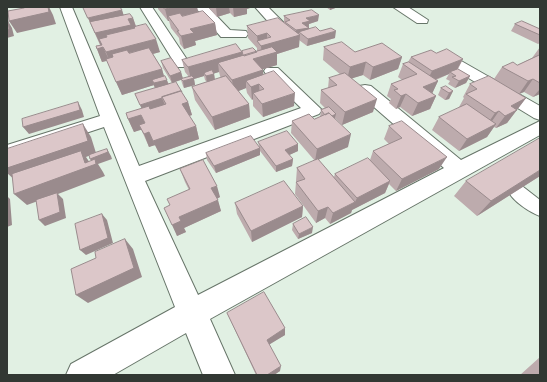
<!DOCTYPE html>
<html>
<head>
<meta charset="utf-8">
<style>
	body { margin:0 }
	#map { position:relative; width:547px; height:382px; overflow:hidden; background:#e1f0e3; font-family:Helvetica,sans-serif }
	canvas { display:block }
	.frame { position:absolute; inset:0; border:8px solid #323833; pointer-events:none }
</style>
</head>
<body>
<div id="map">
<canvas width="547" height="382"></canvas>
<div class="frame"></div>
</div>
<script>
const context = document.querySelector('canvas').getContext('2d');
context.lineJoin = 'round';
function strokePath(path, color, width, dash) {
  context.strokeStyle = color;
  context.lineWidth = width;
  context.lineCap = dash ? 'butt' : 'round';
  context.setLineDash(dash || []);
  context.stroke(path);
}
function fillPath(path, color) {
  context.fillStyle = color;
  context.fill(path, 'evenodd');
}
const service = new Path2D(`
	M516 185 522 186 540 200V216C529 212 513 201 508 191L510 186Z`);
const minor = new Path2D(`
	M60 7H72L139 166 301 108 266 74 264 71 266 68H278L322 110 319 114 145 181 198 295 444 168 359 94 357 90 359 86 365 85 371 86 461 160 540 121V135L210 319 235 375H203L186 333 113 375H66L71 364 175 307 104 127 7 159V145L100 116Z
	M140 7H152L190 64 187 67H177Z
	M195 7H208L230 30 246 31 248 34 246 37H221Z
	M255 7H268L284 23 282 26H272Z
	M393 7H408L428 20 427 23H417Z
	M444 53 449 54 540 106V120L534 118 439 60 437 57 439 54Z`);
strokePath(service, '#677569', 2);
strokePath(minor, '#677569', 2);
fillPath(service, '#fff');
fillPath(minor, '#fff');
fillPath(new Path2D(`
	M82 7 122 10 123 15 133 18 136 26 160 52 153 54 162 69 164 76 169 84 182 93 188 102 192 115 189 116 196 126 199 139 159 153 155 145 149 147 141 129 134 132 128 119 142 108 135 94 155 88 154 85 122 95 107 61 102 62 97 49 100 45 83 7Z
	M158 7H197L198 12 215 23 217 35 195 41 196 45 184 49 180 44 179 38 171 28 169 21H168L158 9Z
	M208 7H250V8L247 9V14L234 17 230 13 217 17Z
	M326 7H338L330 10Z
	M284 16 318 21 309 24V29L320 31 335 38 307 46 299 40V47L277 54V65L263 69V75L294 106 263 117 253 106V99L252 100 247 93 246 88 238 91 249 104 250 117 215 130 195 100 192 87 207 82 205 80 204 76 194 79 195 85 184 88 183 86 181 80 172 83 163 68 161 61 181 72 183 79 189 77 185 72 182 60 242 51H257V48L248 38 247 26 284 22ZM219 72 220 76 221 78 215 80 214 73Z
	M515 24 539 29 540 28V43L538 44 511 31Z
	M324 47 355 52 402 57 398 69 370 80 363 75 352 78 373 112 342 125 335 118 348 147 318 160 334 177 335 174 370 160 373 151 389 144 384 139 389 126 439 169 396 191 389 184 385 193 352 210 351 213 330 224 325 218 316 223 295 194 296 182H297L296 181 297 168 315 161 291 133 292 121 314 119 320 117 321 110 325 108 320 103 321 90 328 88 329 78 341 75 323 60Z
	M540 47V94L533 97 524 92 519 94 494 79 502 67 517 65 532 58Z
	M436 53 463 59 458 69 470 76 466 83 455 88 448 84 450 81 446 79 449 74 436 80 438 81 432 93 436 96 430 109 412 116 400 107 396 109 389 103 391 99 387 96 391 84 402 80 398 77 403 64 408 62 411 57Z
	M470 84 526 98 507 123 496 128 494 127 487 137 459 151 432 130 439 117 460 108 459 107 464 98 463 97Z
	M441 88 453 91 449 99 445 100 438 95Z
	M258 142 298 144V151L289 155 293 159 292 166 276 172 260 151V155L216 173 207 160 206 153 259 146Z
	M180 169 220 197 217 199 221 211 184 228 186 232 177 236 170 205 189 190 185 182Z
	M540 176 477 216 454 196 466 181Z
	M235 203 303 206 302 217 252 242 237 214Z
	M293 224 312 233 298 239 292 230Z
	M227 313 285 335 269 344 280 371 274 375H256Z
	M540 357V375H520Z`), '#bdabad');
fillPath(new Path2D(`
	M48 7H49L53 15 56 24 17 33 9 21Z
	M174 7H197L198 12 171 20 168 16 169 21H168L165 9Z
	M216 7H229L230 13 217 17Z
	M233 7H250V8L247 9V14L234 17Z
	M330 7H338L330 10Z
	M122 10 126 22 94 30 88 18Z
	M319 15 318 21 309 24 308 34 299 32V35H300L299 47 277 54V65L254 72 244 56 262 57 261 46 258 42 257 36 267 33V44L295 36 296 30 306 18Z
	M133 18 137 30 134 27 136 31 106 35 110 43 101 46 95 33 128 19Z
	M8 21 12 28 14 36 7 38V30Z
	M215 23 217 35 195 41 196 45 184 49 181 36 190 29Z
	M336 31 335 38 307 46 308 39Z
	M156 39 160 52 111 65 106 52Z
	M103 47 109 60 102 62 97 49Z
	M242 52 244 64 218 63 219 72 206 76 204 73V76L194 79 195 85 184 88 183 81 191 79 188 67Z
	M402 57 398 69 370 80 373 67Z
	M463 59 456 71 450 72 449 74 426 83 432 71Z
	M366 62 363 75 347 80 350 67Z
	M162 69 165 80H167L169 87 156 91 152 80 154 85 122 95 116 82Z
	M263 70 264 83 259 84 260 97 253 93V99L252 100 251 87 246 81V88L234 93 232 80Z
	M181 72 183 79 172 83 170 76Z
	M214 74 215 81 207 83 206 76Z
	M470 76 466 83 455 88 459 81Z
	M533 79 524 92 519 94 528 81Z
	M438 81 432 94 423 87Z
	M540 89V94L533 97Z
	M453 91 449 99 445 100 449 93Z
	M295 93 294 106 263 117 262 104Z
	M406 94 400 107 396 109 401 96Z
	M436 96 430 109 412 116 418 103Z
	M162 98 165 105 143 112 140 105Z
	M526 98 507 123 496 128 505 116 511 106Z
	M377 99 373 112 342 125 345 112Z
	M78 102 82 110 84 117 29 134 23 127Z
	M188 102 192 115 186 117 182 104Z
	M249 104 250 117 215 130 212 117Z
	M499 111 490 124 486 126 495 113Z
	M336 114 334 121 328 117Z
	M141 115 147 128 134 132 128 119Z
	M83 124 91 137 96 153 86 157 90 163 94 165 90 159 107 149 111 156 112 159 98 164 103 172 105 176 58 194 63 199 66 218 45 226 39 220 57 194 27 205 14 194 85 163 16 181 7 173V168Z
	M496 124 487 137 459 151 467 139Z
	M196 126 199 139 159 153 153 141Z
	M149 132 155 145 149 147 144 134Z
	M351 134 348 147 315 161 317 149Z
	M298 144V151L285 157V150Z
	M260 148V155L216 173 214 166Z
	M447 157 439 169 396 191 402 179Z
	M293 159 292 166 276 172V166Z
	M540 170V176L477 216 491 201Z
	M390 181 385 193 352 210 351 213 330 224 333 213 355 202 357 198Z
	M217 186 220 197 214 200 211 188Z
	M7 196 10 199 12 225 7 227Z
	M218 200 221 211 184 228 186 232 177 236 172 225 179 217Z
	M303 206 302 217 252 242 251 231Z
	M328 207 325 218 316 223 318 211Z
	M102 214 107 220 113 243 86 255 80 250Z
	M313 227 312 233 298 239 299 234Z
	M125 239 133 249 142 277 88 303 76 295Z
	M285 328V335L267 346V340Z
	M281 366 280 371 274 375H267Z`), '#9a8b8d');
const building = new Path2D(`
	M24 7H48L49 12 9 21 8 11 24 8Z
	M83 7H120L122 10 88 18Z
	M163 7H174L165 9Z
	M312 10 319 15 306 18 310 21 302 23 309 28 296 30 285 22 290 20 284 16Z
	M203 11 215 23 190 29 194 33 181 36 177 31H179L168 16 180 13 182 16Z
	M130 14 133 18 128 19 131 25 95 33 90 22Z
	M278 18 300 35 261 46 257 41 271 37 267 33 257 36 247 26Z
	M7 21H8L9 29 7 30Z
	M522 21 540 29V35L515 24Z
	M146 24 156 39 106 52 103 47 97 49 96 46 102 45 99 39 107 37 106 35 135 28 134 27Z
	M316 27 320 31 331 28 336 31 308 39 299 32Z
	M342 42 355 52 382 43 402 57 373 67 366 62 350 67 324 47Z
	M236 44 242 52 188 67 182 60Z
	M272 47 277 52 253 59 263 70 232 80 218 63Z
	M149 48 162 69 116 82 106 59 113 57 112 54 127 50 129 53Z
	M253 48 257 52 244 56 243 55 242 51Z
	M447 49 463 59 432 71 411 57 431 50 436 53Z
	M540 55V83L533 79 528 81 502 67 513 62 517 65Z
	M171 58 181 72 170 76 161 61Z
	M409 62 438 81 423 87 436 96 418 103 406 94 401 96 394 90 398 89 391 84 417 74 403 64Z
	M458 69 470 76 459 81 452 77 456 76 450 72Z
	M212 70 214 74 206 76 204 73Z
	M274 71 295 93 262 104 253 93 264 89 259 84 251 87 246 81Z
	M345 73 377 99 345 112 321 90 337 85 329 78Z
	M165 76 167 80 154 83 152 80Z
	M192 76 194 78 183 81 181 79Z
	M226 76 249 104 212 117 192 87Z
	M489 76 526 98 511 106 517 110 505 116 499 111 495 113 466 94 477 89 470 84Z
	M176 82 182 92 181 91 162 97V98L140 105 135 94Z
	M446 86 453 91 449 93 441 88Z
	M181 91 188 102 182 104 196 126 153 141 149 132 144 134 139 125 145 123 141 115 128 119 126 113 149 106 150 109 166 104 162 97Z
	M78 102 80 110 23 127 22 119Z
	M467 104 496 124 467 139 439 117Z
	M329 107 336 114 332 116 329 113 325 115 321 110Z
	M329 113 351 134 317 149 292 121 309 114 314 119Z
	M402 121 447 157 402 179 373 151 402 138 389 126Z
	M83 124 88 141 7 168V149Z
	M287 131 298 144 285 150 293 159 276 166 258 142Z
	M251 136 260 148 214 166 206 153Z
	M540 138V170L491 201 466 181Z
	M107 149 108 152 90 159 89 155Z
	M81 151 85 163 95 159 96 164 14 194 12 174Z
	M368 158 390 181 357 198 335 174Z
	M318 159 355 202 333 213 328 207 318 211 296 182 305 179 297 168Z
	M203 160 217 186 211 188 218 200 179 217 181 221 172 225 164 208 170 205 167 199 190 189 180 169Z
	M284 181 303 206 251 231 235 203Z
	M57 193 60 212 39 220 36 200Z
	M102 214 108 238 80 250 75 224Z
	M306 217 313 227 299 234 293 224Z
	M125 239 134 268 76 295 71 269 96 258 95 252Z
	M264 292 285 328 267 340 281 366 267 375H257L227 313Z`);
fillPath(building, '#dcc7c9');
strokePath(building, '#9a8b8d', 1);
</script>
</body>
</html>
